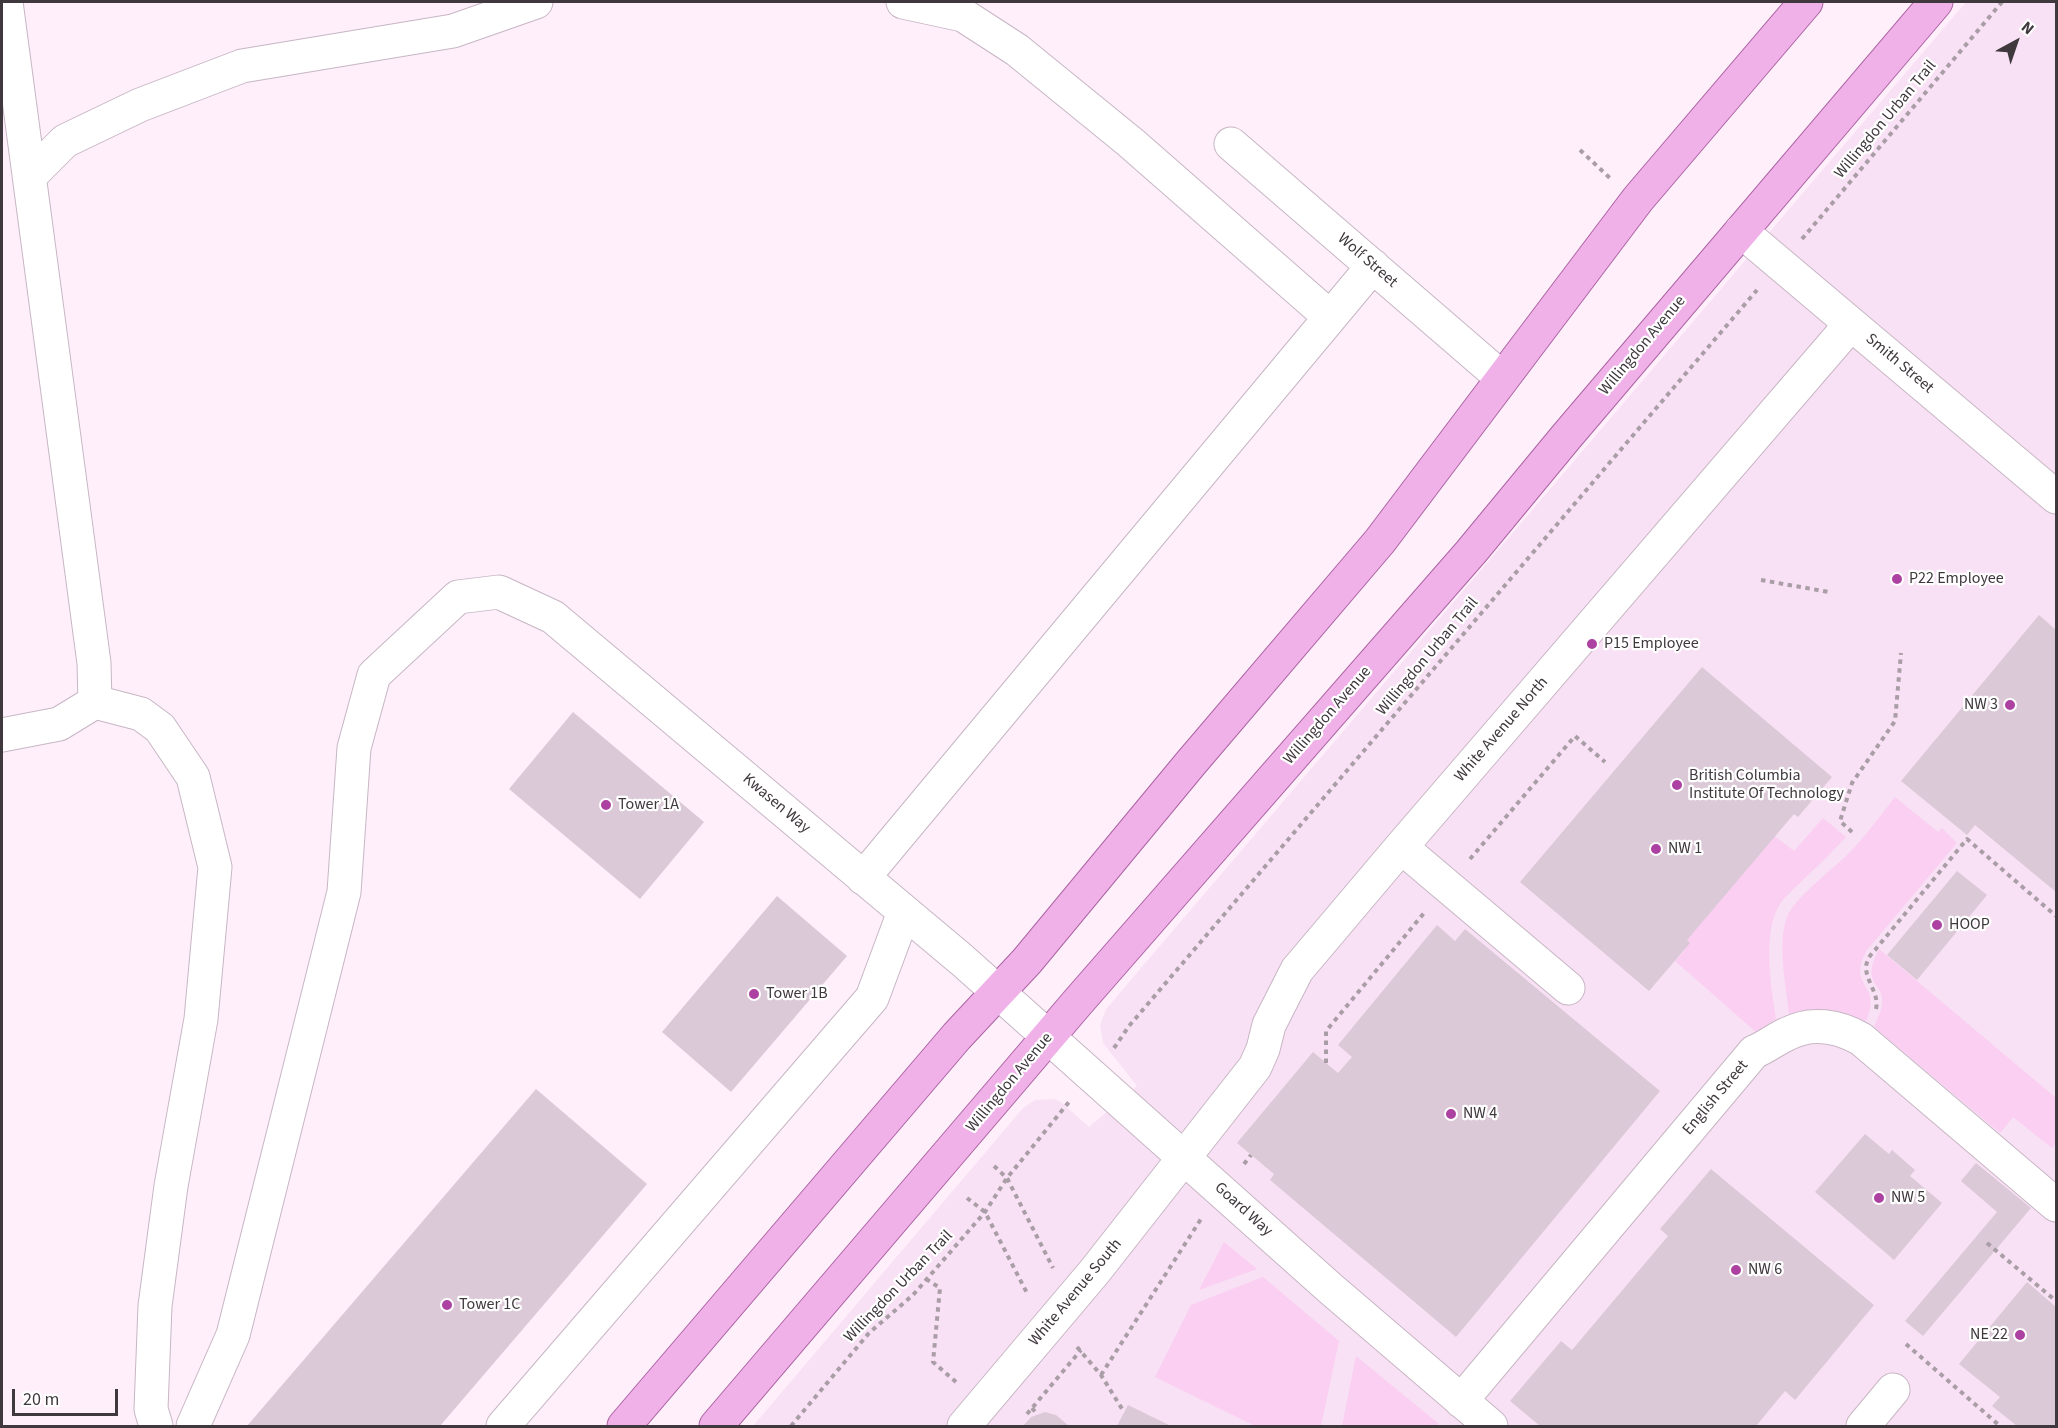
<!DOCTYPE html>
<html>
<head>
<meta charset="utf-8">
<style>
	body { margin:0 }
	#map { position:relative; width:2058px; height:1428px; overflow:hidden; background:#feeffb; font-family:"Source Sans 3",sans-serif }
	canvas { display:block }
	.frame { position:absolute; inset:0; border:3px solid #3f383d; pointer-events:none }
	.north { position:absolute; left:1986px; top:12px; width:60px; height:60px; -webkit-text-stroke:4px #fff; paint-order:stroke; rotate:40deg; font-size:16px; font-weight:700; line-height:24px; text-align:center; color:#3f383d }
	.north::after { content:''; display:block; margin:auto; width:21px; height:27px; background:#3f383d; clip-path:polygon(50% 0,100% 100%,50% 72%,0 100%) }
	.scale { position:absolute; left:12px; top:1389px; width:106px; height:27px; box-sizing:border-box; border:3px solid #3f383d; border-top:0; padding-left:8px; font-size:18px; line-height:21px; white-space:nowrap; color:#3f383d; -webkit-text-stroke:4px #fff; paint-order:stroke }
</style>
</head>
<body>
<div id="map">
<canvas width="2058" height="1428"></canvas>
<div class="frame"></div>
<div class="north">N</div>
<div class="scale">20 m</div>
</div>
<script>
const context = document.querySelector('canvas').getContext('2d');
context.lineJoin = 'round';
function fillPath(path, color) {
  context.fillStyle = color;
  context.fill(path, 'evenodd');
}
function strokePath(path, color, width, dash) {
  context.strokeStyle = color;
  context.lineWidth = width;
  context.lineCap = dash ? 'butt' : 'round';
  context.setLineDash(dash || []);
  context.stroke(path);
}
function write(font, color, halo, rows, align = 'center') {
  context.font = font + ' "Source Sans 3",sans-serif';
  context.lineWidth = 4.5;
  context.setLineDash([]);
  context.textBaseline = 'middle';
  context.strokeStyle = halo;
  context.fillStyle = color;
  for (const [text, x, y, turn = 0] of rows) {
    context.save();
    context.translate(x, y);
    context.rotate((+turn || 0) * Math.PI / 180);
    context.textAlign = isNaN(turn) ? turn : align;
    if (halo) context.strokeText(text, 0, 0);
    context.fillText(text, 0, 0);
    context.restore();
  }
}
fillPath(new Path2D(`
	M1966 2H2056V1426H753L1023 1108 1035 1100 1055 1099 1061 1102 1089 1127 1137 1086 1103 1043 1100 1025 1106 1009Z`), '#f9e1f5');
fillPath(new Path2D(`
	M1895 797 1938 832 1942 828 1957 843 1867 950C1865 954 1862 959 1861 964 1855 988 1881 987 1866 1021 1839 1012 1816 1008 1789 1014 1786 985 1777 944 1787 917 1794 898 1832 870 1848 854 1865 837 1880 816 1895 797Z
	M1823 818 1846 837C1833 851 1820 864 1806 877 1798 885 1787 894 1780 904 1762 931 1771 987 1776 1019L1756 1032 1675 961 1684 951 1668 938 1772 834 1794 851Z
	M1879 949 2056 1098V1143L2052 1148 2013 1117 2000 1133 1874 1027C1878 1017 1885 1006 1881 994 1880 990 1876 986 1874 982 1868 971 1874 960 1879 949Z
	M1224 1242 1257 1269 1199 1290Z
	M1263 1277 1339 1341 1321 1426H1255L1155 1377 1191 1305Z
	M1356 1356 1439 1424 1436 1426H1342Z`), '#facff2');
fillPath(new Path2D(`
	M2039 615 2056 630V892L1975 825 1967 835 1901 781Z
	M1702 667 1832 777 1798 817 1794 814 1687 940 1690 943 1649 991 1520 882Z
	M573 712 704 822 640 899 509 789Z
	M1957 871 1987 895 1917 980 1887 955Z
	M777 896 847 956 731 1092 662 1032Z
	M1437 925 1455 941 1465 929 1660 1091 1456 1337 1270 1180 1274 1174 1237 1143 1313 1052 1338 1073 1352 1057 1338 1045Z
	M536 1089 647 1184 440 1426H247Z
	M1865 1134 1889 1154 1892 1150 1915 1170 1910 1176 1942 1203 1894 1260 1815 1192Z
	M1976 1163 2031 1208 1923 1336 1905 1321 1997 1212 1961 1181Z
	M1711 1169 1874 1305 1795 1400 1785 1391 1756 1426H1540L1510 1401 1561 1341 1572 1350 1668 1236 1660 1229Z
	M2027 1282 2056 1307V1426H2017L1992 1406 2000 1397 1959 1364Z
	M1128 1405 1171 1426H1117Z
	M1045 1412 1056 1415 1069 1426H1023L1031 1417Z`), '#dbc9d7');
const minor = new Path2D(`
	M903 2 963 15 1017 50 1130 142 1330 317
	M1231 144 1502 378
	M30 176 65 141 140 105 242 66 453 31 536 2
	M1741 231 2056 497
	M95 702 141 714 160 728 193 777 215 867 201 1019 171 1186 155 1306 151 1409 156 1426
	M2 735 59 724 95 702 94 663 6 2
	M1401 847 1568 988
	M863 878 1373 266
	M1461 1401 1754 1052C1766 1047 1776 1039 1787 1034 1812 1021 1838 1026 1861 1039L2056 1205
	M193 1426 233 1335 344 892 354 748 374 675 458 597 499 592 553 617 962 960 1331 1289 1491 1426
	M503 1426 872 998 904 912
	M964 1426 1095 1271 1255 1067 1263 1049 1269 1025 1297 970 1401 847 1851 324
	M1863 1426 1893 1390`);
const major = new Path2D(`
	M624 1426 957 1036 1027 961 1190 764 1380 541 1638 199 1806 2
	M716 1426 1077 1003 1471 552 1566 437 1936 2`);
strokePath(minor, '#c7b6c4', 35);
strokePath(major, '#ac64a2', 35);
strokePath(new Path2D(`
	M1580 150 1611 179
	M1802 239 2002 2
	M1761 580 1829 592
	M1852 832 1840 821 1852 783 1895 721 1901 653
	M1470 859 1575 736 1605 762
	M1876 1009C1880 992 1862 978 1867 962 1868 958 1872 953 1875 950L1967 839 2056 916
	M1114 1048 1129 1026 1757 290
	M1326 1063V1031L1424 913
	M1244 1164 1251 1155
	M994 1166 1007 1178 1053 1268
	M967 1198 985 1212 1028 1295
	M1987 1243 2056 1301
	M926 1279 940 1288 933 1362 956 1382
	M1906 1344 2000 1426
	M1077 1347 1101 1375 1124 1412
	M1101 1375 1201 1219
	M1032 1408 1037 1414
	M1027 1414 1081 1350
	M791 1426 869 1333 913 1295 985 1212 1007 1178 1069 1102`), '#a99da6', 4, [4.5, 4.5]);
strokePath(minor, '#fff', 33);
strokePath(major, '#f0b0e8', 33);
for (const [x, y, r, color] of [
	[1897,579,6,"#ac41a1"],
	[1592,644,6,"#ac41a1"],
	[2010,705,6,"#ac41a1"],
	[1677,785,6,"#ac41a1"],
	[606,805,6,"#ac41a1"],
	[1656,849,6,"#ac41a1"],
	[1937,925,6,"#ac41a1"],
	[754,994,6,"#ac41a1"],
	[1451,1114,6,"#ac41a1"],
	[1879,1198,6,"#ac41a1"],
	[1736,1270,6,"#ac41a1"],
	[447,1305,6,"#ac41a1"],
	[2020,1335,6,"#ac41a1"]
]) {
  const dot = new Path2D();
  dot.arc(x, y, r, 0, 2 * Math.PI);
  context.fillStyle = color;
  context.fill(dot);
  strokePath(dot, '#fff', 2);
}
write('16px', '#3f383d', '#fff', [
	["Willingdon Urban Trail",1886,120,-50],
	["Wolf Street",1367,261,41],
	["Willingdon Avenue",1643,346,-50],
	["Smith Street",1899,364,40],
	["Willingdon Urban Trail",1428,657,-50],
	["Willingdon Avenue",1328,716,-49],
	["White Avenue North",1502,730,-49],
	["Kwasen Way",776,804,40],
	["Willingdon Avenue",1010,1083,-50],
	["English Street",1716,1098,-50],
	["Goard Way",1243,1210,42],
	["Willingdon Urban Trail",899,1287,-46],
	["White Avenue South",1076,1293,-50]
]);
write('16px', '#3f383d', '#fff', [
	["P22 Employee",1909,579],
	["P15 Employee",1604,644],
	["NW 3",1998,705,"right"],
	["British Columbia",1689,776],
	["Institute Of Technology",1689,794],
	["Tower 1A",618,805],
	["NW 1",1668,849],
	["HOOP",1949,925],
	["Tower 1B",766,994],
	["NW 4",1463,1114],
	["NW 5",1891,1198],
	["NW 6",1748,1270],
	["Tower 1C",459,1305],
	["NE 22",2008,1335,"right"]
], 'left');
</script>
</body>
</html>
